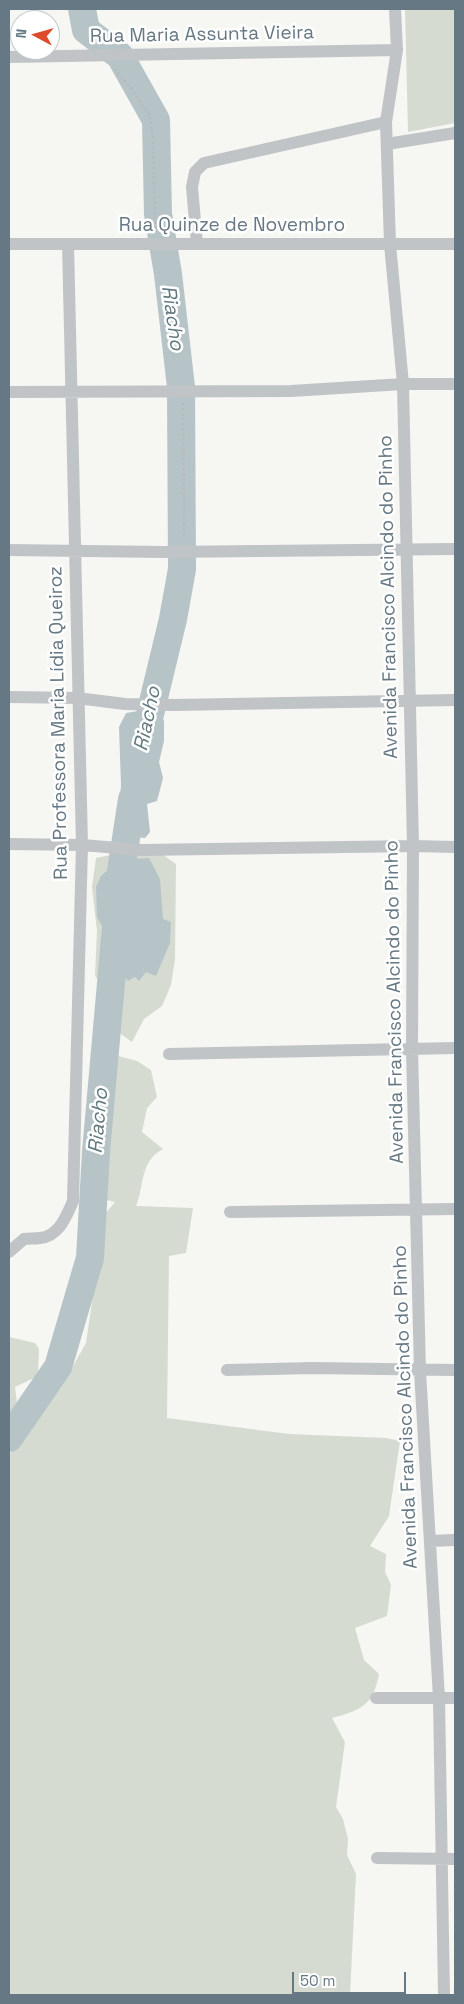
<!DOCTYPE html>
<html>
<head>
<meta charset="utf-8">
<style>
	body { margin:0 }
	#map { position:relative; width:464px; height:2004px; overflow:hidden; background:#f6f6f3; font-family:"Space Grotesk",sans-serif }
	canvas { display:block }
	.frame { position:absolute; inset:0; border:10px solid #667883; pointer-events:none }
	.north { position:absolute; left:10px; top:10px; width:50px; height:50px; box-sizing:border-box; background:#fff; border:1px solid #c2c9cd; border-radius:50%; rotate:276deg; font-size:14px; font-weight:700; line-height:20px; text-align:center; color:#667883 }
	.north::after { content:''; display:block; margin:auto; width:18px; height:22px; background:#dd4a2c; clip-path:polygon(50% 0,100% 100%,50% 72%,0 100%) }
	.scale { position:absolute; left:292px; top:1972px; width:114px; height:22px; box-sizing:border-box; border:2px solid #667883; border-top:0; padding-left:6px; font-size:15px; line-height:18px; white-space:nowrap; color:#667883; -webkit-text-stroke:4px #fff; paint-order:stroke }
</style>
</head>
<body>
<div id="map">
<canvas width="464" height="2004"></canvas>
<div class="frame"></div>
<div class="north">N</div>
<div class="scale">50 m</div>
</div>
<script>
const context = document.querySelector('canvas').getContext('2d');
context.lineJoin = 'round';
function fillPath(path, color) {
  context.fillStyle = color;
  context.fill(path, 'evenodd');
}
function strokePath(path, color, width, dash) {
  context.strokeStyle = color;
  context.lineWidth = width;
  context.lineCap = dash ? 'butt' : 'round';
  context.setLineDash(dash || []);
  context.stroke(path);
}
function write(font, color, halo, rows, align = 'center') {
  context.font = font + ' "Space Grotesk",sans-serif';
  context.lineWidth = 5;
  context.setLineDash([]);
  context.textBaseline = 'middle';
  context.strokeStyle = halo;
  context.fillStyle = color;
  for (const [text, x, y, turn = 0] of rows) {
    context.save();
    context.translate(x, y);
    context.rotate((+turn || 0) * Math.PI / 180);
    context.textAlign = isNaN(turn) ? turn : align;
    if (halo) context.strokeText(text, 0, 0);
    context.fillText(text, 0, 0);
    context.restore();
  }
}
fillPath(new Path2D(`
	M405 9H455V123L408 132Z
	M162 854 176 864 175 959 171 985 162 1006 144 1019 132 1042 118 1032V1003L95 976 97 931 92 887 96 858 111 855Z
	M118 1056 137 1061 151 1070 157 1097 147 1108 142 1132 163 1149C139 1162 145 1185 136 1206L193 1208 186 1253 169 1256 167 1418 289 1434 386 1438 400 1441 389 1516 370 1546 386 1554 385 1572 391 1585 387 1616 355 1628 364 1660 379 1674C373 1706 361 1710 332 1718L345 1742 336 1807 343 1819 348 1839 347 1855 356 1874 350 1995H9V1455L60 1389 86 1343 105 1214 115 1202 86 1195 92 1060Z
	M9 1337 35 1343 39 1349 38 1376 15 1387 17 1404 9 1414Z`), '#d6dbd2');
fillPath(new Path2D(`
	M144 710 159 712 164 721V741L159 762 163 778 157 801 147 804 150 832 145 838 134 837 124 833 119 821 121 785 119 727 126 713Z
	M149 858 160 879 163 919 171 922 170 943 156 976 146 972 139 981 135 977 128 981C117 966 107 957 109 936L103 935 102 926 97 917 96 887 101 876 113 865 132 859Z`), '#b6c3c7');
strokePath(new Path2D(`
	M82 9 86 30 120 56 156 120 158 214 168 274 181 387 182 569 173 619 145 735
	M9 1438 58 1367 90 1258 96 1152 121 871 132 799`), '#b6c3c7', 28);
strokePath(new Path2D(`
	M114 69 136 95 149 114 153 136 155 230
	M183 403 184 538`), '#b8bbbd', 2.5, [2.5, 2.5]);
strokePath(new Path2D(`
	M395 9 397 50 386 122 390 244 403 384 413 846 412 1049 420 1371 439 1698 444 1995
	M9 57 397 50
	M387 144 455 133
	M9 244H455
	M197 244 192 187 195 172 204 163 386 122
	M9 392 291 391 403 384H455
	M9 550 163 552 455 549
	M9 697 77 698 125 704 174 705 455 700
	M9 844 82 845 142 850 413 846 455 847
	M169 1054 455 1048
	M230 1212 455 1209
	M9 1252 24 1239C29 1238 34 1239 40 1238 59 1236 66 1217 73 1201L82 845 68 244
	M227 1370 313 1368 455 1370
	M430 1541 455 1540
	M376 1698H455
	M377 1858 455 1859`), '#c0c4c7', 12);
write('19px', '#667883', '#fff', [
	["Rua Maria Assunta Vieira",202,35,-1],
	["Rua Quinze de Novembro",232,226],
	["Avenida Francisco Alcindo do Pinho",389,597,-91],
	["Rua Professora Maria Lídia Queiroz",59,723,-91],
	["Avenida Francisco Alcindo do Pinho",395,1002,-91],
	["Avenida Francisco Alcindo do Pinho",406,1407,-92]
]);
write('italic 20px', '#62797f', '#fff', [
	["Riacho",172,318,82],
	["Riacho",148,719,-78],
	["Riacho",99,1121,-85]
]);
</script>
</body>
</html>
